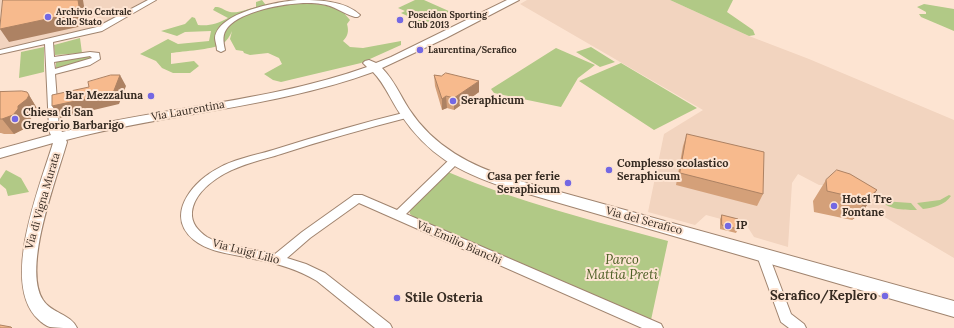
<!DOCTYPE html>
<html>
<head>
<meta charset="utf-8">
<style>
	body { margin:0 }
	canvas { display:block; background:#fde4d2 }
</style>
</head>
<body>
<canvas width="954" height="328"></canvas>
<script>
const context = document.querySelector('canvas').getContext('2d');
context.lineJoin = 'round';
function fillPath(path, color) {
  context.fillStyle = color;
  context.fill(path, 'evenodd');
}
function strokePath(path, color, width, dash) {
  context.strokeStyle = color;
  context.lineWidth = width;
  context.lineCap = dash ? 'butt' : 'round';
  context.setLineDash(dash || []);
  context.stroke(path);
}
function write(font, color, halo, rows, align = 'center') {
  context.font = font + ' Lora,serif';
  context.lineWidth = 4;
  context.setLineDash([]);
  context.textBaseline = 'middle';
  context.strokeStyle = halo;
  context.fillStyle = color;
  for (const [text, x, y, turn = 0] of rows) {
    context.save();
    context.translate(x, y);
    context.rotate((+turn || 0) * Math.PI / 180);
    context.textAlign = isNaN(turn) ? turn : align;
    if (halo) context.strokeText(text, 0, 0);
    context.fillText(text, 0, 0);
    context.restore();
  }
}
fillPath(new Path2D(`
	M0 0H149L96 29 0 49Z
	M527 0H670L749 36 809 59 954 120V258L830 185H819L798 174 792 183 788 247 754 237 747 226 706 215 695 225 648 212 664 134 703 110 520 4Z`), '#f2d4bf');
fillPath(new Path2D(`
	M262 0 268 8C290 3 321 0 341 11 345 13 347 17 350 20L347 24C349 31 348 36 343 41L350 47 363 48 401 41V45L361 63 281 82 273 80 264 74 282 64 279 58 268 53 250 55 244 53 243 51 236 50 230 39 232 31C230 36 227 41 222 44 211 50 184 51 171 53V64L194 61 199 66 190 73H173L162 68 156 61 140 54 168 39 178 44 209 41 211 31 185 32 177 36 161 31 185 24 192 17 195 18 198 25C210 26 217 24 228 18L213 10 215 7C221 7 222 9 227 11 235 15 247 9 256 7V2Z
	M415 0H424L451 12 425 24 401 13 405 11 398 8Z
	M670 0H733L727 12 753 30 755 35 749 36Z
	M924 4 954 9V31L921 17 919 14H926V12L917 7Z
	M80 38 82 53 55 55 54 45Z
	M44 47V72L19 78 21 52Z
	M591 47 615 62 600 67 576 52Z
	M556 48 595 65 578 78 561 107 494 93 491 89Z
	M88 56 92 57V59L56 69V61Z
	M621 63 697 108 654 130 579 81Z
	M6 170 21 178 29 192 8 196 6 189 0 184V179Z
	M448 172C518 202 594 221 668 241L651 320 417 219 410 214 409 209Z
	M949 195 951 196C945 205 933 208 923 209L917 203 940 200Z
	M882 201 911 203 917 210C907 210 888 210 882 201Z`), '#b1c986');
const street = new Path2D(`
	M148 0H156L102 31 53 42 54 57 90 52 99 53 100 59 90 65 55 74 59 128 54 131 51 130 49 128 45 44 0 54V50L97 27ZM90 56 92 58 55 69 54 62Z
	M297 0C318 0 344 0 360 15 358 17 358 17 355 17 343 14 334 5 321 4 298 0 244 9 228 27 222 34 223 41 225 50L221 52 217 50C217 46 215 41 215 38 218 12 277 2 297 0Z
	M407 112 410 113 411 115 410 117C367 128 324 140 281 154 262 160 242 164 224 174 210 182 194 195 192 212 191 223 198 231 207 237 225 247 254 249 275 254L302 232 354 195H362L397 210 450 159H458L459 161 458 163 406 214 661 324 663 328H642L359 203 310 238 287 258 306 264 325 273 390 324 392 328H375L317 281C297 269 276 263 254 259 235 254 210 253 194 240 165 216 191 184 215 170 233 159 253 156 273 150 317 136 362 123 407 112Z
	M762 248 766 250 768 253 791 314 804 324 806 328H789L781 322 756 253 758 250Z`);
const secondary = new Path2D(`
	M507 0H519L446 38 382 68C394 80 400 95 409 109 434 147 471 166 513 179L954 301V317L504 187C459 172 428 155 401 115 391 101 385 84 373 72 274 108 168 113 66 140L67 142C57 178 22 267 43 300 51 313 71 314 77 328 70 328 57 328 50 327 46 326 41 322 38 319 0 283 40 186 53 143L0 158V149L51 135 48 129 49 126H59L62 132C163 107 269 102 367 67L363 63 365 61 369 60 376 63 391 57Z`);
strokePath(street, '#a0846f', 2);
strokePath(secondary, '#a0846f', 2);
fillPath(street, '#fff');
fillPath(secondary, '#fff');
fillPath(new Path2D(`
	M434 75 441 76 479 92 454 110 447 108 442 110 435 86Z
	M0 92H27L38 110 37 113 28 121 29 124 24 129 14 134H4L1 133H0Z
	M687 134 763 194 757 206 676 185 683 146Z
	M826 180 877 190 863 211 852 220 814 212 813 201Z
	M722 215 738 229 736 233 720 229V219Z`), '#d4a079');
fillPath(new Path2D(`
	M78 0H83L87 25 9 42 0 29Z
	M120 75 126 86 119 104 60 118 52 106Z
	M479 81V92L454 110V98Z
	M29 95 38 110 37 113 28 121 29 124 24 129 14 134 2 119 18 106Z
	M446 96 447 108 442 110V99Z
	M877 190 863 211 852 220 866 200Z`), '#ad8263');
const building = new Path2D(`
	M3 0H78L80 12 0 29Z
	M446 73 479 81 454 98 446 96 442 99 434 75 441 76Z
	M111 75H120L113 93 52 106V95L89 87 88 82Z
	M22 91 27 92 29 95 27 99 18 106V109L13 115 2 119H0V92Z
	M687 134 764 152 763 194 680 173Z
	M837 170 850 174 877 190 866 200 827 191 826 180Z
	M722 215 738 219V229L722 225Z
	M0 325 11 327 12 328H0Z`);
fillPath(building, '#f7ba8d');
strokePath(building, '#ad8263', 1);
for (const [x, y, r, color] of [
	[48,17,4,"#7468e3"],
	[400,20,4,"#7468e3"],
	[420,50,4,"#7468e3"],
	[151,96,4,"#7468e3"],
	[453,101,4,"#7468e3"],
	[15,119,4,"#7468e3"],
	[609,170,4,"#7468e3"],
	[568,183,4,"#7468e3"],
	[834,206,4,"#7468e3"],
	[728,226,4,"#7468e3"],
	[885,296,4,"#7468e3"],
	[397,298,4,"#7468e3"]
]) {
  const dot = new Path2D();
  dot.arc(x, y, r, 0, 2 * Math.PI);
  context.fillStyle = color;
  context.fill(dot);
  strokePath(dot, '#fde4d2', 1.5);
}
write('bold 9px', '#362b22', '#fde4d2', [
	["Archivio Centrale",56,12],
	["dello Stato",56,22],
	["Poseidon Sporting",408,15],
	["Club 2013",408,25],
	["Laurentina/Serafico",428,50]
], 'left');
write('bold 11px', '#362b22', '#fde4d2', [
	["Bar Mezzaluna",143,96,"right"],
	["Seraphicum",461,101],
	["Chiesa di San",23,113],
	["Gregorio Barbarigo",23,126],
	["Complesso scolastico",617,164],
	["Seraphicum",617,177],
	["Casa per ferie",560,177,"right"],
	["Seraphicum",560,190,"right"],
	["Hotel Tre",842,200],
	["Fontane",842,213],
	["IP",736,226]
], 'left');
write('11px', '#362b22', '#fde4d2', [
	["Via Laurentina",188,111,-10],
	["Via di Vigna Murata",43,201,-74],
	["Via del Serafico",644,221,15],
	["Via Emilio Bianchi",459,243,24],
	["Via Luigi Lilio",246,252,15]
]);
write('italic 13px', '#4a5d22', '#fde4d2', [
	["Parco",622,260],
	["Mattia Preti",622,275]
]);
write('bold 13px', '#362b22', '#fde4d2', [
	["Serafico/Keplero",877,296],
	["Stile Osteria",405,298,"left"]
], 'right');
</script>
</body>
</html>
